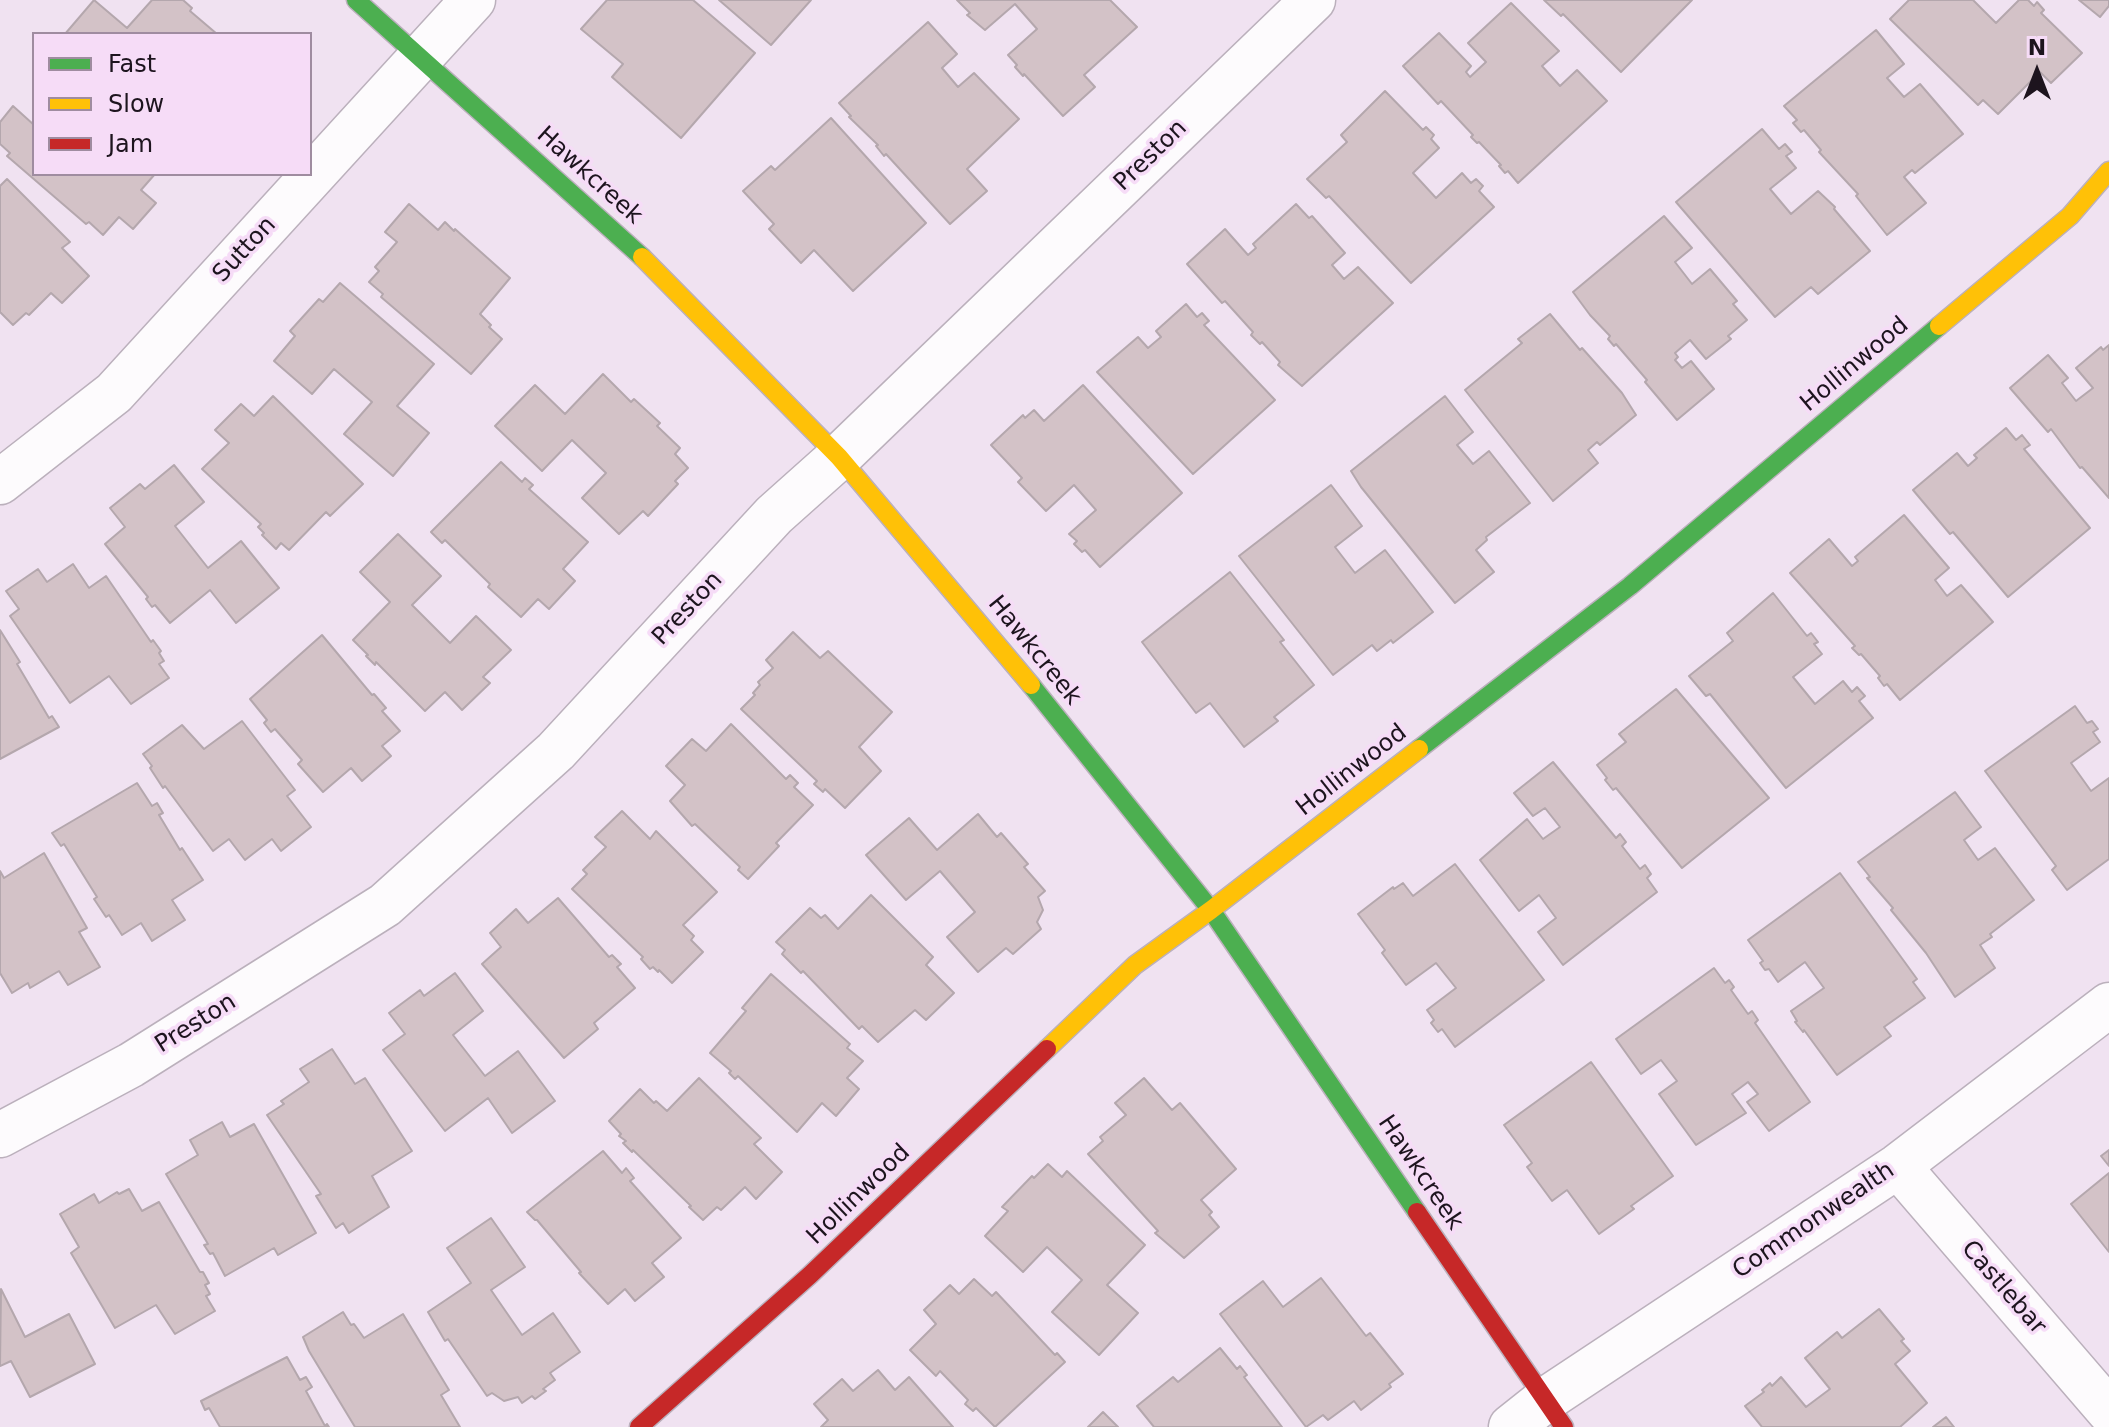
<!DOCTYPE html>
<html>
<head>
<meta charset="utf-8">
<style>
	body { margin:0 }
	#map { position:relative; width:2109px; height:1427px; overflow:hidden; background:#f0e2f1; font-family:"DejaVu Sans",sans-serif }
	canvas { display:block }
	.legend { position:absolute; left:32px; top:32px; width:280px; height:144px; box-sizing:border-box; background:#f6dcf7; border:2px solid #9f8ca0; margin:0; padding:10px 14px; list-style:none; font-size:24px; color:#1d141e }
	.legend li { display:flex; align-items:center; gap:16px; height:40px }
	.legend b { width:40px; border:2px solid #9f8ca0 }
	.north { position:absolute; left:1997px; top:32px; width:80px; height:80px; -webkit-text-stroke:6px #f6dcf7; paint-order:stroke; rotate:0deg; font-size:22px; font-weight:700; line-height:32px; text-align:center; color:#1d141e }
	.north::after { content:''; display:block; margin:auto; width:28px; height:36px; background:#1d141e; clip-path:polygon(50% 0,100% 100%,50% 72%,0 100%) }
</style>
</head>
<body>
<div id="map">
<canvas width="2109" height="1427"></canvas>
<ul class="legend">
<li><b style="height:10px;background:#4caf50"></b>Fast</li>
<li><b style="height:10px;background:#ffc107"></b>Slow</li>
<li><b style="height:10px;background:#c62828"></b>Jam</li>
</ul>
<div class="north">N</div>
</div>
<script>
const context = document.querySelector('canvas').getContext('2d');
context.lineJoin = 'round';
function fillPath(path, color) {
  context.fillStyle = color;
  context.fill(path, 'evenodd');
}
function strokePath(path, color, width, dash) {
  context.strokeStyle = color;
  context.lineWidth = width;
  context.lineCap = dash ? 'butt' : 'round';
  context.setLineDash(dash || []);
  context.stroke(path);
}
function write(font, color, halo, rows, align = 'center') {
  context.font = font + ' "DejaVu Sans",sans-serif';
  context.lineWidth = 7;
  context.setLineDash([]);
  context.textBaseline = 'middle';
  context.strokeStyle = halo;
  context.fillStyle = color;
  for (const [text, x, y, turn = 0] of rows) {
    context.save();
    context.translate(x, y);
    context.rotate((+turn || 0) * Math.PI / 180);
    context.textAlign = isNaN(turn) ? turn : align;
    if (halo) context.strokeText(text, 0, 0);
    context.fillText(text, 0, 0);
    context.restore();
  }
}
const building = new Path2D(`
	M94 0 127 28 152 0H183L192 8 190 11 217 34H65Z
	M607 0H693L755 53 681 138 612 77 623 64 581 29Z
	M719 0H811L771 45Z
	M957 0H1110L1137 27 1084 75 1095 87 1063 116 1024 74 1023 76 1015 67 1017 65 1008 55 1037 29 1015 4 985 30 967 15 970 13Z
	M1544 0H1692L1621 72 1563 14 1561 16Z
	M1909 0H1973L1996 23 2019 0H2028L2034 6 2037 2 2044 10 2041 13 2082 53 2051 83 2040 72 1998 114 1983 100 1978 105 1890 19Z
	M2079 0H2109V6L2100 17Z
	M1511 3 1559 51 1542 66 1560 86 1577 70 1607 101 1518 183 1508 171 1505 173 1499 166 1501 165 1479 142 1477 143 1471 137 1473 135 1441 101 1438 104 1403 66 1439 33 1471 66 1466 72 1470 77 1486 62 1468 43Z
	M928 22 957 54 942 68 958 87 974 73 1019 119 967 169 987 191 950 224 886 154 884 156 876 146 878 145 849 117 851 116 839 103Z
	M1876 30 1904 64 1887 78 1904 97 1920 84 1963 134 1915 173 1912 170 1904 177 1926 203 1887 235 1856 196 1858 194 1819 152 1821 150 1804 130 1801 132 1793 123 1797 120 1784 106Z
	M1385 91 1423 130 1426 127 1434 135 1431 139 1439 148 1413 173 1436 198 1462 173 1471 183 1476 179 1483 186 1479 191 1494 207 1411 283 1329 196 1326 198 1307 179 1347 142 1341 135Z
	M13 106 34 125V174H155L141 190 156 203 133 229 119 217 103 235 89 222 86 224 7 156 10 153 0 144V122Z
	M831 118 926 223 853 291 814 250 801 263 769 229 774 224 743 191 771 166 775 170Z
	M1762 129 1779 149 1785 144 1792 152 1786 156 1796 168 1770 189 1791 214 1818 191 1835 207 1834 209 1870 251 1818 294 1811 287 1775 317 1676 202Z
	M7 179 70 242 62 248 89 276 62 303 51 293 29 315 26 313 13 325 0 312V186Z
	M409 204 438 230 445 222 454 231 455 229 510 278 480 314 491 325 489 327 502 339 471 374 381 297 383 294 369 282 379 271 375 267 397 242 385 232Z
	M1296 204 1309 218 1312 216 1345 253 1332 265 1344 279 1358 267 1393 303 1302 386 1278 365 1280 362 1262 342 1260 344 1251 335 1253 332 1225 301 1222 303 1187 264 1225 229 1248 255 1256 248 1253 244Z
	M1664 216 1692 248 1675 262 1692 284 1710 269 1737 301 1733 304 1747 320 1728 336 1731 339 1706 359 1690 340 1675 353 1678 357 1675 360 1682 368 1691 361 1714 389 1677 420 1645 382 1647 380 1616 344 1614 346 1608 339 1610 336 1590 315 1573 292Z
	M340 283 434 364 397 406 429 433 393 476 344 434 372 402 334 369 312 394 274 361 295 336 290 331 319 299 323 302Z
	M1186 304 1197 317 1202 313 1209 321 1204 325 1275 400 1193 474 1097 372 1138 337 1148 348 1161 337 1156 331Z
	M1550 314 1580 350 1582 348 1622 393 1636 415 1600 445 1597 442 1588 450 1598 463 1553 501 1465 390 1522 343 1518 339Z
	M2109 345V498L2082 467 2080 468 2051 429 2048 432 2010 388 2048 355 2068 378 2062 383 2076 401 2093 388 2076 368 2101 347 2103 350Z
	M603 374 631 402 634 399 660 423 657 426 680 448 675 454 688 468 675 481 678 484 648 516 643 511 619 534 582 498 606 473 572 440 542 471 495 426 535 385 565 414Z
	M1083 385 1182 493 1100 567 1085 550 1082 552 1074 544 1077 541 1069 534 1096 510 1074 485 1046 511 1018 482 1022 478 991 445 1023 415 1025 418 1034 410 1044 421Z
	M273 396 363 484 330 516 326 512 289 550 281 543 276 549 262 535 264 533 258 527 261 524 202 469 229 443 215 430 241 404 254 416Z
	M1445 396 1473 432 1457 445 1473 464 1489 451 1530 503 1486 537 1487 540 1476 550 1494 572 1455 603 1361 487 1351 471Z
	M2006 428 2016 440 2022 435 2030 445 2024 449 2090 528 2008 597 1953 532 1950 534 1913 490 1957 453 1968 466 1977 458 1974 455Z
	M501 462 522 482 525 478 533 485 529 489 588 542 563 569 575 581 549 609 538 599 521 617 488 587 490 584 445 540 442 543 431 532Z
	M174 465 204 502 175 526 208 568 241 541 279 588 236 623 210 590 170 623 155 605 152 607 146 599 148 597 105 544 125 527 110 508 140 484 145 489Z
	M1331 485 1362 526 1335 547 1355 573 1385 550 1433 612 1393 643 1391 640 1377 651 1372 645 1333 675 1239 556Z
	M1904 515 1949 568 1935 580 1947 596 1961 585 1993 622 1900 700 1887 684 1884 686 1878 678 1880 676 1861 654 1859 655 1852 648 1855 646 1790 573 1829 539 1852 566 1858 561 1855 557Z
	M398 534 441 576 412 605 450 643 476 616 511 650 483 677 490 683 462 710 445 692 425 711 376 662 375 665 366 656 368 655 353 640 390 602 360 572Z
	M73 564 89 588 106 576 151 642 153 640 161 651 159 653 164 661 159 664 169 678 131 704 109 676 70 703 10 616 19 609 6 591 38 569 47 582Z
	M1230 572 1284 640 1280 642 1314 685 1274 717 1278 721 1244 747 1210 703 1196 713 1142 642Z
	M1773 593 1807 636 1811 633 1818 642 1814 644 1822 654 1793 677 1815 704 1843 681 1852 692 1857 687 1865 696 1859 701 1873 718 1786 788 1710 694 1706 696 1689 676 1733 641 1727 633Z
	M0 630 20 662 17 664 49 718 52 716 59 727 0 759Z
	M793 632 820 658 828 651 892 712 859 747 881 771 845 808 825 789 823 792 814 784 817 781 741 709 755 695 753 693 760 685 758 682 773 668 766 660Z
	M322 635 372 695 374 694 386 708 382 711 400 731 382 746 391 756 362 781 351 768 323 792 298 764 302 760 275 729 271 732 264 723 267 720 250 699Z
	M1676 689 1769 798 1682 868 1616 788 1613 790 1605 780 1607 778 1597 765 1626 742 1619 734Z
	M2075 706 2087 723 2092 721 2098 729 2093 732 2100 742 2071 763 2091 791 2109 778V859L2067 890 2052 870 2056 866 1985 771Z
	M242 721 295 790 287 796 311 827 281 851 272 839 245 860 229 839 213 851 165 786 163 788 150 768 152 766 143 754 182 725 204 749Z
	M731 724 786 779 790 775 798 783 794 787 813 805 776 843 779 846 748 879 738 870 740 867 695 824 692 826 670 801 685 785 666 766 692 739 706 751Z
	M1553 762 1616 838 1620 834 1626 842 1622 846 1640 869 1645 865 1651 874 1647 878 1657 892 1563 965 1538 932 1556 918 1539 895 1519 911 1480 860 1527 819 1543 839 1560 827 1545 808 1533 816 1514 793Z
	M137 783 152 806 157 803 163 813 159 815 180 850 182 848 203 880 172 900 185 920 152 941 141 923 122 935 109 915 106 917 94 899 97 897 64 844 61 846 52 833Z
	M1955 792 1981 827 1964 840 1978 860 1995 848 2034 900 1990 934 1992 937 1980 945 1995 968 1955 997 1926 953 1891 910 1893 908 1867 878 1870 877 1858 862Z
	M622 811 650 839 656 831 717 892 683 925 694 936 691 940 703 952 672 983 659 970 658 972 653 967 650 969 641 959 643 957 572 889 587 874 583 870 606 847 595 837Z
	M978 814 997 837 1001 833 1028 864 1024 867 1045 891 1038 897 1043 910 1037 922 1041 929 1013 954 1006 948 978 972 947 937 975 912 940 871 906 900 866 855 909 818 937 850Z
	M44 853 87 928 79 932 100 967 68 985 59 971 30 988 28 983 12 993 0 973V871L4 878Z
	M1455 864 1544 980 1455 1047 1442 1029 1438 1032 1431 1023 1434 1020 1427 1010 1456 988 1436 963 1406 985 1382 953 1385 950 1358 914 1393 887 1394 889 1403 883 1413 896Z
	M1840 873 1917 979 1913 982 1925 998 1884 1027 1891 1036 1837 1075 1804 1030 1803 1032 1795 1022 1797 1021 1791 1011 1824 988 1805 962 1778 982 1769 969 1765 970 1760 963 1763 961 1748 940Z
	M871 895 933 957 926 965 954 993 926 1020 915 1010 878 1042 862 1026 859 1029 803 971 801 973 782 954 785 950 776 942 810 908 821 918 825 915 838 929Z
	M558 898 609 957 612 955 621 964 617 967 635 988 594 1023 598 1029 564 1058 482 964 501 947 490 933 516 909 528 923Z
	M1714 968 1725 983 1729 980 1734 987 1731 990 1748 1014 1752 1011 1758 1020 1755 1023 1810 1102 1769 1131 1747 1102 1758 1094 1748 1082 1732 1094 1746 1113 1696 1145 1659 1094 1677 1081 1661 1060 1641 1074 1616 1039Z
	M455 973 483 1011 453 1035 485 1076 518 1051 555 1101 512 1133 488 1098 445 1131 383 1050 405 1034 389 1013 420 990 424 996Z
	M771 974 850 1044 847 1048 863 1061 847 1078 859 1089 836 1116 822 1103 797 1132 738 1076 735 1079 729 1073 731 1071 710 1053 746 1011 742 1008Z
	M332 1049 355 1084 365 1078 412 1151 372 1176 389 1207 349 1233 343 1223 336 1228 316 1196 321 1194 267 1115 284 1104 281 1101 309 1082 300 1069Z
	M1591 1062 1673 1176 1631 1206 1634 1209 1599 1234 1567 1190 1552 1201 1527 1167 1532 1163 1504 1125Z
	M699 1078 761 1138 754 1144 782 1172 756 1199 745 1187 721 1210 717 1207 703 1220 689 1207 691 1206 633 1150 632 1152 623 1143 626 1141 619 1136 621 1134 609 1121 640 1089 654 1103 656 1101 667 1111Z
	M1144 1078 1172 1110 1180 1103 1236 1169 1201 1200 1212 1212 1209 1215 1219 1227 1184 1258 1155 1233 1158 1231 1088 1154 1103 1141 1100 1137 1126 1115 1115 1103Z
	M222 1122 230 1137 254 1124 316 1233 278 1255 274 1248 225 1276 213 1253 210 1254 204 1245 208 1244 166 1174 198 1155 190 1140Z
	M2109 1150V1166L2101 1156Z
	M603 1151 622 1173 626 1168 634 1178 630 1181 681 1238 652 1263 664 1277 635 1301 625 1289 608 1304 579 1273 581 1272 537 1220H535L527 1212Z
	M1048 1164 1062 1177 1067 1171 1145 1245 1107 1285 1138 1313 1099 1355 1052 1312 1082 1280 1047 1247 1023 1272 985 1236 1008 1211 1002 1207 1032 1176 1034 1178Z
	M2109 1173V1252L2071 1204Z
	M129 1189 142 1211 159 1202 200 1272H203L209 1283 205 1285 210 1294 206 1296 215 1311 175 1334 156 1305 115 1328 71 1253 79 1247 60 1214 94 1194 99 1203 117 1192 119 1194Z
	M491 1218 525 1267 491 1290 522 1335 553 1313 580 1352 550 1373 555 1380 543 1389 546 1391 535 1399 532 1396 522 1403 518 1397 504 1401 492 1393 487 1396 448 1339 445 1341 428 1312 471 1283 447 1248Z
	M1321 1278 1366 1336 1370 1333 1403 1374 1389 1384 1391 1387 1361 1410 1354 1401 1328 1420 1323 1415 1306 1427 1220 1314 1263 1281 1283 1307Z
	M974 1279 992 1296 996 1292 1055 1355 1057 1353 1065 1362 995 1427 976 1408 973 1411 965 1404 968 1400 940 1371 936 1376 910 1350 936 1324 924 1310 950 1285 959 1294Z
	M1 1289 25 1337 69 1314 95 1364 30 1397 11 1361 0 1366Z
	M1879 1309 1904 1339 1901 1341 1910 1351 1895 1364 1927 1403 1900 1427H1762L1745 1406 1764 1392 1762 1390 1770 1383 1772 1386 1781 1377 1806 1407 1830 1389 1805 1358 1837 1332 1842 1338Z
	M343 1312 351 1325 354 1324 364 1338 403 1314 449 1390 441 1395 460 1427H355L309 1351 303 1337Z
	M1220 1348 1237 1369 1240 1366 1247 1375 1244 1377 1282 1427H1154L1137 1406 1173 1377 1178 1382Z
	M287 1357 300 1380 306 1377 312 1387 306 1391 325 1426 327 1424 329 1427H220L209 1408 205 1410 201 1401Z
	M878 1370 895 1390 909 1377 953 1427H821L828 1420 814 1404 842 1379 853 1391Z
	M1103 1412 1118 1427H1088Z
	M1946 1417 1954 1427H1933Z`);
fillPath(building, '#d3c2c7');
strokePath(building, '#b4a7ad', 2);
const street = new Path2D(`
	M0 482 114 393 473 0
	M0 1135 131 1065 385 905 556 751 774 515 839 457 1313 0
	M1898 1166 2109 1411
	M1511 1427 1545 1400 1898 1166 2109 1005`);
const fast = new Path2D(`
	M356 0 642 257
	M1031 685 1211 910 1417 1212
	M1419 749 1630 586 1939 326`);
const slow = new Path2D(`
	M642 257 839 457 1031 685
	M1939 326 2070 216 2109 171
	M1047 1049 1135 965 1211 910 1419 749`);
const jam = new Path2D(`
	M1417 1212 1564 1427
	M639 1427 810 1275 1047 1049`);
strokePath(street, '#bbb0bc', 47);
strokePath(fast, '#bbb0bc', 21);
strokePath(slow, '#bbb0bc', 21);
strokePath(jam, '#bbb0bc', 21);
strokePath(street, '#fdfbfd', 44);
strokePath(fast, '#4caf50', 18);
strokePath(slow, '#ffc107', 18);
strokePath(jam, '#c62828', 18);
write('24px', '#1d141e', '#f6dcf7', [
	["Preston",1151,156,-44],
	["Hawkcreek",589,176,42],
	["Sutton",245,250,-47],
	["Hollinwood",1855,365,-40],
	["Preston",688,609,-47],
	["Hawkcreek",1034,651,51],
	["Hollinwood",1352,771,-38],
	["Preston",196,1024,-32],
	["Hawkcreek",1420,1173,56],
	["Hollinwood",859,1195,-44],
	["Commonwealth",1814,1221,-34],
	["Castlebar",2003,1288,49]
]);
</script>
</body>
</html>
